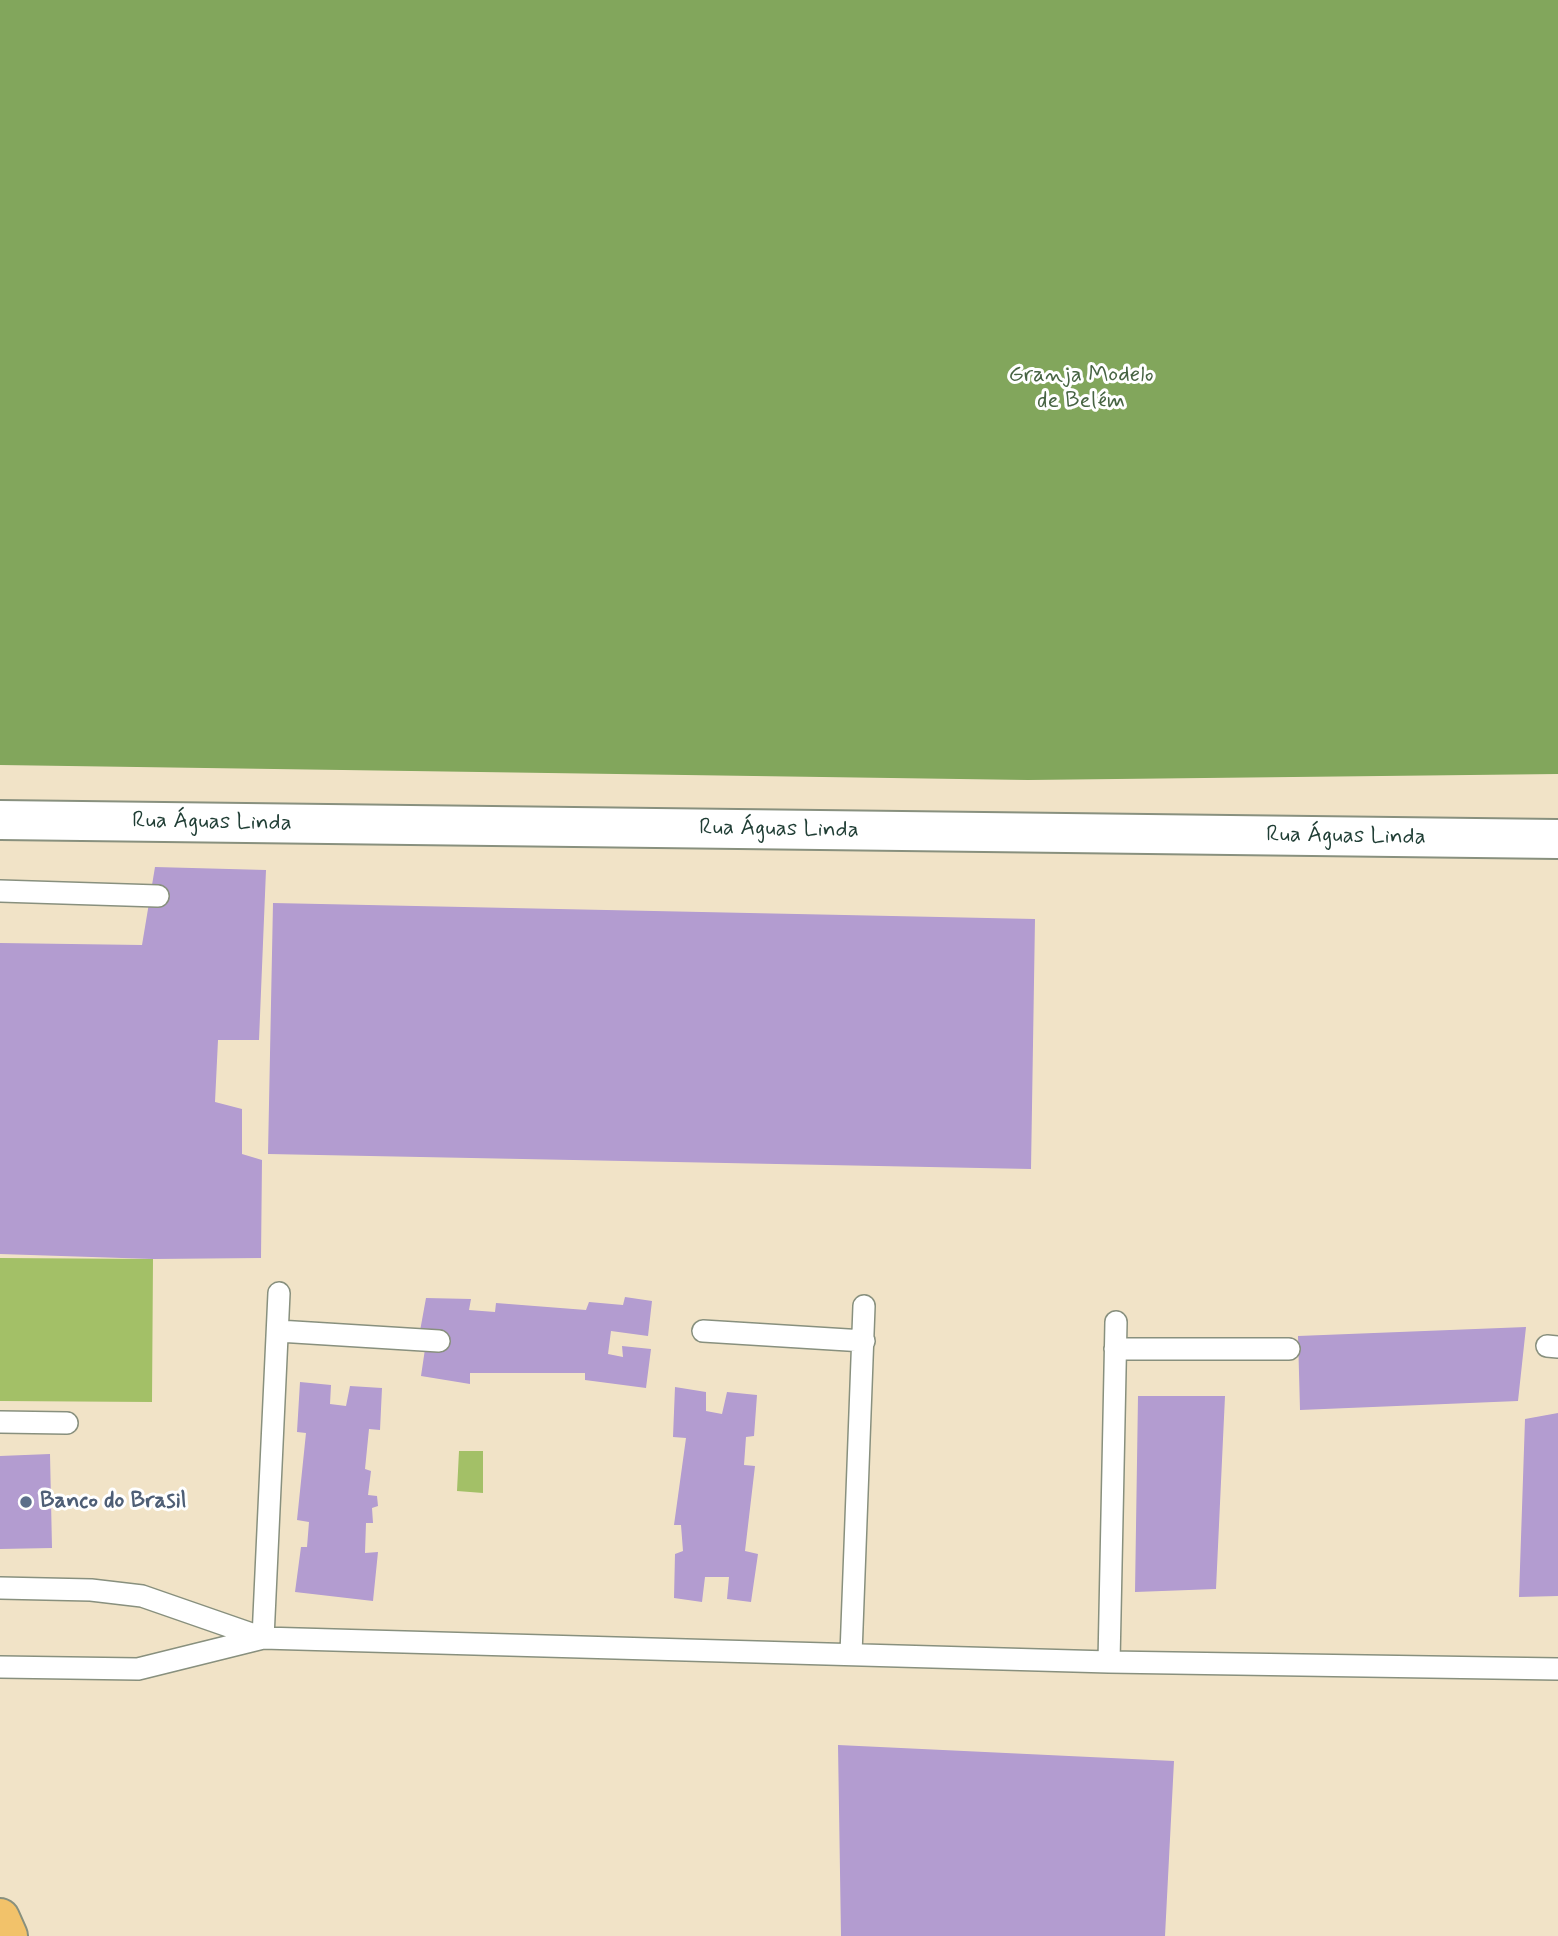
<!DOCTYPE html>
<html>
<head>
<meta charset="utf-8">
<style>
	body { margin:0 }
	canvas { display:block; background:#f1e3c7 }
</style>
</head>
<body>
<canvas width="1558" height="1936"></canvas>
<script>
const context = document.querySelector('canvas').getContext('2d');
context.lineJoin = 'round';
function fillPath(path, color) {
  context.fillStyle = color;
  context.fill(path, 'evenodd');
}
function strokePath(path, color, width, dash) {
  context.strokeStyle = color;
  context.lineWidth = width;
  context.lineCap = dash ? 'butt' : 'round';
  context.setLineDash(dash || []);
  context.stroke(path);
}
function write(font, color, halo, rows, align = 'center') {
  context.font = font + ' Mynerve,sans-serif';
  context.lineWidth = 6;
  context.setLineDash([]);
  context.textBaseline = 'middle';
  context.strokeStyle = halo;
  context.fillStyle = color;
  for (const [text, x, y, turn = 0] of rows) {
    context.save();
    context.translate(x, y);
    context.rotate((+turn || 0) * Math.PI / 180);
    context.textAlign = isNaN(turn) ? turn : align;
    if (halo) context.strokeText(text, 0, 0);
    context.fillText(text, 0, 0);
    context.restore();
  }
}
fillPath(new Path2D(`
	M0 1258 153 1259 152 1402 0 1401Z
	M459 1451H483V1493L457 1491Z`), '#a3c067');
fillPath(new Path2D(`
	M0 0H1558V774L1028 780 0 765Z`), '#82a65c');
fillPath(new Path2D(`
	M155 867 266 870 259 1040H218L215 1102 242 1109V1154L262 1160 261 1258 153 1259 0 1254V943L142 945Z
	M273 903 1035 919 1031 1169 268 1154Z
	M625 1297 652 1301 648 1336 611 1331 608 1354 623 1357 622 1346 651 1349 646 1388 585 1380V1373H470V1384L421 1376 425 1349 443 1348 448 1334 420 1331 426 1298 471 1299 469 1310 495 1312 496 1303 586 1310 589 1302 623 1305Z
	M1526 1327 1518 1401 1300 1410 1298 1336Z
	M300 1382 331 1385 330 1404 346 1406 350 1386 382 1388 380 1430 369 1429 365 1469 371 1471 368 1495 377 1496 378 1506 372 1508 373 1523H366L365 1553 378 1552 373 1601 295 1592 301 1547H307L309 1522 297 1520 306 1433 297 1432Z
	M675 1387 706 1392V1411L722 1414 727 1392 757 1395 754 1436 746 1437 744 1465 755 1466 745 1551 758 1554 751 1602 727 1599 729 1577H705L702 1602 674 1598 675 1554 683 1551 681 1525H674L686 1438 673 1437Z
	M1138 1396H1225L1216 1589 1135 1592Z
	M1558 1413V1596L1519 1597 1525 1419Z
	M50 1454 52 1548 0 1549V1456Z
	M838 1745 1174 1761 1165 1936H841Z`), '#b39cd0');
const service = new Path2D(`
	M0 891 158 896
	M278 1331 439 1341
	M703 1331 864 1341
	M1547 1346 1558 1347
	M1115 1349H1289
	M0 1422 67 1423
	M0 1588 91 1590 142 1596 263 1638
	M263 1638 279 1293
	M851 1654 864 1306
	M1109 1662 1116 1322
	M0 1667 138 1669 263 1638 1109 1662 1558 1669`);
const minor = new Path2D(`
	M0 820 1558 839`);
const trunk = new Path2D(`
	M0 1918 8 1936`);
strokePath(service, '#88907e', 24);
strokePath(minor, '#88907e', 42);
strokePath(trunk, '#88907e', 42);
strokePath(service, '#fff', 21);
strokePath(minor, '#fff', 38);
strokePath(trunk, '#f2c26a', 38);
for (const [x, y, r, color] of [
	[26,1502,7,"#5c6f8a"]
]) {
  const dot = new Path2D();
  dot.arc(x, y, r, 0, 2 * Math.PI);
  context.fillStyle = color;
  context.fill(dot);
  strokePath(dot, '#fff', 2.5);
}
write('23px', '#476443', '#fff', [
	["Granja Modelo",1081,376],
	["de Belém",1081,402]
]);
write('23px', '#1f3d34', '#fff', [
	["Rua Águas Linda",212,823,1],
	["Rua Águas Linda",779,830,1],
	["Rua Águas Linda",1346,837,1]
]);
write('bold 23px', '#4e5e75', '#fff', [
	["Banco do Brasil",40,1502]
], 'left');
</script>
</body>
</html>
